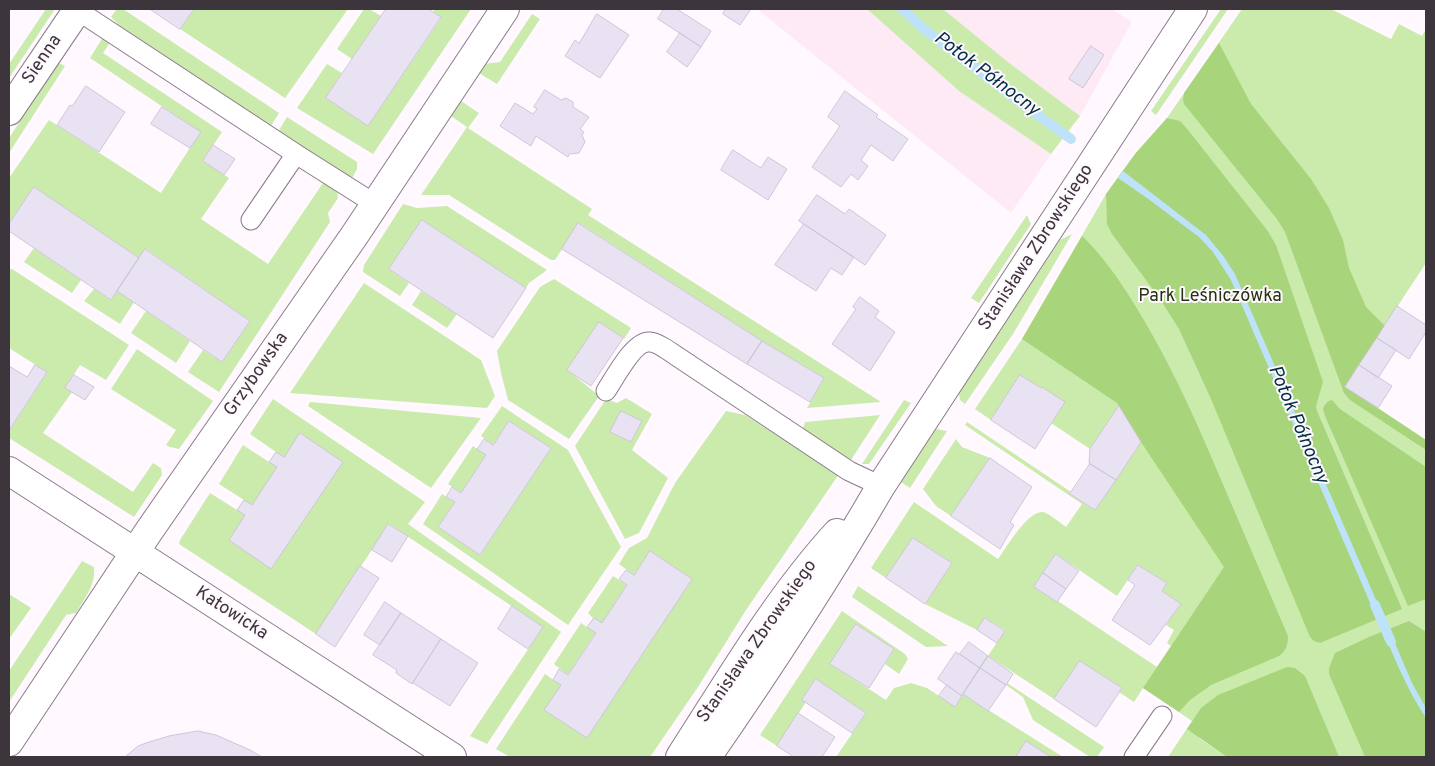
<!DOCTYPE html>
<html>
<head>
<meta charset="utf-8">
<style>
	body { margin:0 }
	#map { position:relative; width:1435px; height:766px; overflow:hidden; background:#fff8ff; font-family:Overpass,sans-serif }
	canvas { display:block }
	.frame { position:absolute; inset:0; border:10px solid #3c353b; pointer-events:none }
</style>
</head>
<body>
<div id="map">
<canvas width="1435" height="766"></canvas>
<div class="frame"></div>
</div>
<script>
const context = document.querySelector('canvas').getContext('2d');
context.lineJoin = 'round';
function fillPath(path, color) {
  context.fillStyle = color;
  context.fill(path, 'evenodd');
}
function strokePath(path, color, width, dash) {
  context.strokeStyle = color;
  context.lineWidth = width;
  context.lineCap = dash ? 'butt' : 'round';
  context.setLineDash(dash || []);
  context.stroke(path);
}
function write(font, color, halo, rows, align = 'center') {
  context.font = font + ' Overpass,sans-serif';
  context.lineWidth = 4;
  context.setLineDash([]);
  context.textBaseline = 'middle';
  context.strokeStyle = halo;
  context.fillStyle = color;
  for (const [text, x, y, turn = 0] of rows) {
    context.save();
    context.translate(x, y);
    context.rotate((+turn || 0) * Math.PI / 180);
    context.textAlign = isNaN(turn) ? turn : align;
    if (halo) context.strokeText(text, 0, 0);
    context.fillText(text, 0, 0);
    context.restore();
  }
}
fillPath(new Path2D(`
	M757 9H867L959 91 1051 154 1011 213Z
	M943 9H1112L1132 22 1080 116 1008 62Z`), '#fdeaf5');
fillPath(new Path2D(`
	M46 9H55L9 78V64Z
	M123 9 279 113 271 126 120 26 111 17 116 10Z
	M194 9H348L285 98 180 29Z
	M364 9H369L381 16 352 59 337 49Z
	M435 9H471L373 154 297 108 327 64 342 73 326 98 368 126 441 18 433 12Z
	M867 9H943L1008 62 1080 116 1051 154 959 91Z
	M1221 9H1228L1156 115 1151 111Z
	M1242 9H1331L1391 39 1399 24 1422 36 1426 29V263L1345 386 1426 440V757H1270L1199 738 1227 757H1168L1192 721 1143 688 1134 702 1119 692 1122 688 1080 661 1054 699 988 656 1005 630 985 618 977 630 925 604 952 563 913 538 886 578 871 568 914 502 998 559C1006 548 1028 510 1043 512 1050 514 1059 522 1066 527L1082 504 965 425 967 422 1071 492 1070 494 1095 510 1141 442 1119 406 1090 449 1051 423 1064 402 1020 375 991 420 975 409 1022 339 1106 194 1135 154 1167 118ZM1056 554 1117 596 1138 565 1167 583 1162 591 1180 604 1166 625 1174 630 1167 643 1171 646 1157 667 1058 601 1057 602 1034 587Z
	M532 14 540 19 497 84 479 73 484 64 500 62Z
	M103 37 111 41 103 53 222 132 203 161 229 178 201 219 268 264 323 183 337 192 338 198 328 213 330 222 219 392 188 372 203 350 222 362 250 321 146 249 139 258 34 187 9 224V178L49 120 161 193 200 132 90 58Z
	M59 63 65 66 9 153V138Z
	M461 101 479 113 468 128 592 209 588 215 881 402 807 408 824 378 762 341 579 223 555 260H551L449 195H421L467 127 451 116Z
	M287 117 357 162V169L352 178 278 132Z
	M403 204 417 208 447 206 547 270 529 283 526 288 422 220 389 269 409 283 400 296 363 272 364 265Z
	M1027 215 1031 224 979 303 971 298Z
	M1072 234 1013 334 965 404 960 400 959 393 1060 240Z
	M34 248 81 280 72 293 24 262Z
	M12 269 129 345 106 380 80 365 66 387 72 392 43 433 133 492 153 463 161 468 162 475 134 517 9 438V431L47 372 9 348V270Z
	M554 279 631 328 624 339 599 322 568 370 599 396 569 439 508 400 501 373 497 351 540 287Z
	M364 283 481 360 495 396 487 408 290 393Z
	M94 289 111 300 117 291 134 302 120 324 84 301Z
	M421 291 457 314 447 328 412 305Z
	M146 311 190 341 176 363 131 333Z
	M137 349 213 401 179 449 170 447 166 445 176 430 111 389Z
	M626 398 652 414 632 450 668 478 639 533 625 539 575 446 606 399 617 403Z
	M273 399 425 502 408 524 561 632 487 744 470 736 543 627 389 524 316 634 179 544 180 540 210 493 237 510 244 500 219 484 243 445 269 462 276 452 250 434Z
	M904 400 911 403 869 464H862Z
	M310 402 481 418 431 488 308 406Z
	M502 406 568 450 621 547 568 625 423 524 442 494 455 502 438 527 480 555 551 448 509 421 493 445 481 436Z
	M726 411 745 415 839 474 746 610 698 687 650 757H510L496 749 545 674 561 685 587 737 692 579 650 551 634 575 619 564 629 548 647 538 675 483Z
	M880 415 851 460 803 429 805 422Z
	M936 429 947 431 910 488 901 482Z
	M956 439 962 447 990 458 951 516 936 506 923 489Z
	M473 446 486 455 461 493 448 484Z
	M82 561 94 567C96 584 85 598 76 613L66 615 9 702V671Z
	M613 576 627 585 568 675 554 664 581 623 587 627 593 618 588 613Z
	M858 586 948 646 926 647 852 597Z
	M9 594 31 608 9 639Z
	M842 611 905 654 908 659 899 674 885 664 894 649 856 624 830 664 886 700 894 688 911 683 927 688 939 696 963 694 1063 757H1051L1026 742 1016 757H836L866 713 816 679 802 699 806 702 777 746 760 735Z
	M1007 683 1104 747 1097 757H1090L1033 720 1023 697 1006 685Z`), '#cbebad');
fillPath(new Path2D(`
	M1219 43 1251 104 1311 179 1329 208 1343 240 1349 268 1366 307 1385 326 1346 387 1426 440V450L1350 400 1344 393 1285 232 1277 219 1184 104 1183 99 1184 93Z
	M1167 118 1180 121 1188 130 1267 230 1276 245 1323 382 1316 406 1317 411 1402 609 1320 643 1314 641 1310 637 1211 399 1179 329 1160 299 1112 234 1107 224 1106 194 1135 154Z
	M1082 236C1102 255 1118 278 1133 302 1166 355 1192 411 1216 468 1240 524 1264 580 1288 636 1288 645 1286 651 1279 656L1211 685 1190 700 1179 712 1143 688 1224 567 1141 442 1117 403 1022 339Z
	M1332 400 1340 409 1426 467V599L1408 606 1325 416 1323 409C1325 404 1327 401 1332 400Z
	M1409 621 1426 632V757H1365L1329 674V668L1335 653 1369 637Z
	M1287 667 1295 668 1305 676 1339 757H1227L1187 729 1201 708 1218 695Z`), '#a8d47b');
fillPath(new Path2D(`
	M1123 171 1206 235 1224 257 1235 274 1383 616 1377 619 1231 280 1213 252 1199 237 1147 198 1118 178Z
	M1389 629 1412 683 1426 708V718C1408 691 1396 662 1383 631Z`), '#bee2fa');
strokePath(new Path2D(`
	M902 9 924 29 1017 100 1071 139
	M1375 605 1391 642`), '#bee2fa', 10);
const building = new Path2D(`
	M150 9H194L180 29Z
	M386 9H428L441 17 368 126 326 98Z
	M664 9H677L711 31 701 47 658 19Z
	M726 9H751L740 25 723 14Z
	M597 14 629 35 600 78 565 56 575 40 579 43Z
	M680 33 701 47 687 67 667 52Z
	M1091 46 1104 55 1083 88 1069 79Z
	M86 86 125 112 99 152 57 125 70 105 72 106Z
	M545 90 561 100 566 98 573 102V107L589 117 580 129 584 132 582 135 585 142 579 153 569 154 568 157 536 136 531 146 500 126 515 103 533 114 537 109 534 107Z
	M845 91 878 115 876 117 908 139 893 161 871 145 861 160 868 166 858 180 851 174 841 187 812 167 840 126 828 117Z
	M162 107 201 132 190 148 151 124Z
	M213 145 235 159 224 175 203 161Z
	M733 150 761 168 768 157 787 169 768 200 721 170Z
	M34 187 139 258 111 300 9 231V224Z
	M817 195 845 214 849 209 886 235 865 265 799 221Z
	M422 220 526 288 493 338 389 269Z
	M578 223 762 341 747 364 562 249Z
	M804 224 854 257 842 275 831 268 816 291 775 265Z
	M145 249 250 321 222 362 117 291Z
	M860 297 879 311 875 317 895 332 870 371 832 344 856 309 853 307Z
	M1397 306 1426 325V332L1409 359 1377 338Z
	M599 322 623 338 591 386 567 370Z
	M1377 338 1396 350 1378 378 1359 365Z
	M762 341 824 378 810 402 747 364Z
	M35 365 47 372 10 429 9 428V366L27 377Z
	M1359 365 1392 386 1378 408 1345 387Z
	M74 375 94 387 85 400 65 388Z
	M1020 375 1041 388 1042 387 1065 402 1035 449 991 420Z
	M1119 406 1141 442 1116 480 1089 463 1090 449Z
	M621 411 642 421 631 442 610 432Z
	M509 421 551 448 480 555 438 527 455 502 446 497 452 487 461 493 486 455 477 449 484 439 493 445Z
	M300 433 343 462 271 569 229 540 245 515 237 510 244 500 252 505 277 467 269 462 276 452 284 457Z
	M990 458 1032 487 1010 522 1014 525 1000 549 951 516Z
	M1090 464 1116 480 1095 510 1070 494Z
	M388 524 408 536 392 562 372 550Z
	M913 538 952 563 925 604 886 578Z
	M650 551 692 579 587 738 544 710 561 685 553 680 559 669 568 675 596 633 587 627 594 618 602 623 627 585 619 579 626 570 634 575Z
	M1056 554 1079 571 1066 589 1043 573Z
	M1138 565 1167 583 1162 591 1181 604 1150 645 1112 620 1135 585 1128 580Z
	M360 566 379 578 335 647 316 634Z
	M1043 573 1066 589 1057 602 1034 587Z
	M385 602 401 613 380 645 364 635Z
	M512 606 543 627 528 649 498 629Z
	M401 613 441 639 412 684 396 673 397 670 373 655Z
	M985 618 1005 631 997 643 977 630Z
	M856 624 894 649 869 688 830 664Z
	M441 639 478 663 450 706 413 683Z
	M969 642 988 656 980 668 960 654Z
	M956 652 980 668 962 696 938 679Z
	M988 656 1013 674 1006 685 980 668Z
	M1080 661 1122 688 1096 727 1054 699Z
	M980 668 1006 685 988 711 963 694Z
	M816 679 866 713 852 733 802 700Z
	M947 685 962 696 955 707 939 696Z
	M798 713 835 737 822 757H794L777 746Z
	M198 731 216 735 250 750 262 757H125L138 746 146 743 169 736Z
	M1026 741 1051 757H1016Z`);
fillPath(building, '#e9e2f3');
strokePath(building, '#cec6d9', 1);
const service = new Path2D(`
	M77 10 296 154
	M251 220 296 154 375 204
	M606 391C614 379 634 340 650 342 657 342 672 353 678 357L849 471 881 486
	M1134 757 1162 716`);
const minor = new Path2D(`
	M9 111 78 9
	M9 471 452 757
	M9 742 149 531 354 236 505 9`);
const tertiary = new Path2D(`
	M680 757C729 681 776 600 837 533
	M707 757C768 669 827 579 881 486L1193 9`);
strokePath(service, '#897a88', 21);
strokePath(minor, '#897a88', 30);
strokePath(tertiary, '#897a88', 30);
strokePath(service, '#fff', 19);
strokePath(minor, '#fff', 28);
strokePath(tertiary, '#fff', 28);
write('18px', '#3c353b', '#fff8ff', [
	["Sienna",43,60,-56],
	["Stanisława Zbrowskiego",1037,248,-57],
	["Grzybowska",257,375,-55],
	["Katowicka",231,614,33],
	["Stanisława Zbrowskiego",758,642,-55]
]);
write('18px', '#243410', '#fff8ff', [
	["Park Leśniczówka",1210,297]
]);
write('italic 19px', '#002e44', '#fff8ff', [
	["Potok Północny",986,75,37],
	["Potok Północny",1297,425,67]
]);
</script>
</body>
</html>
